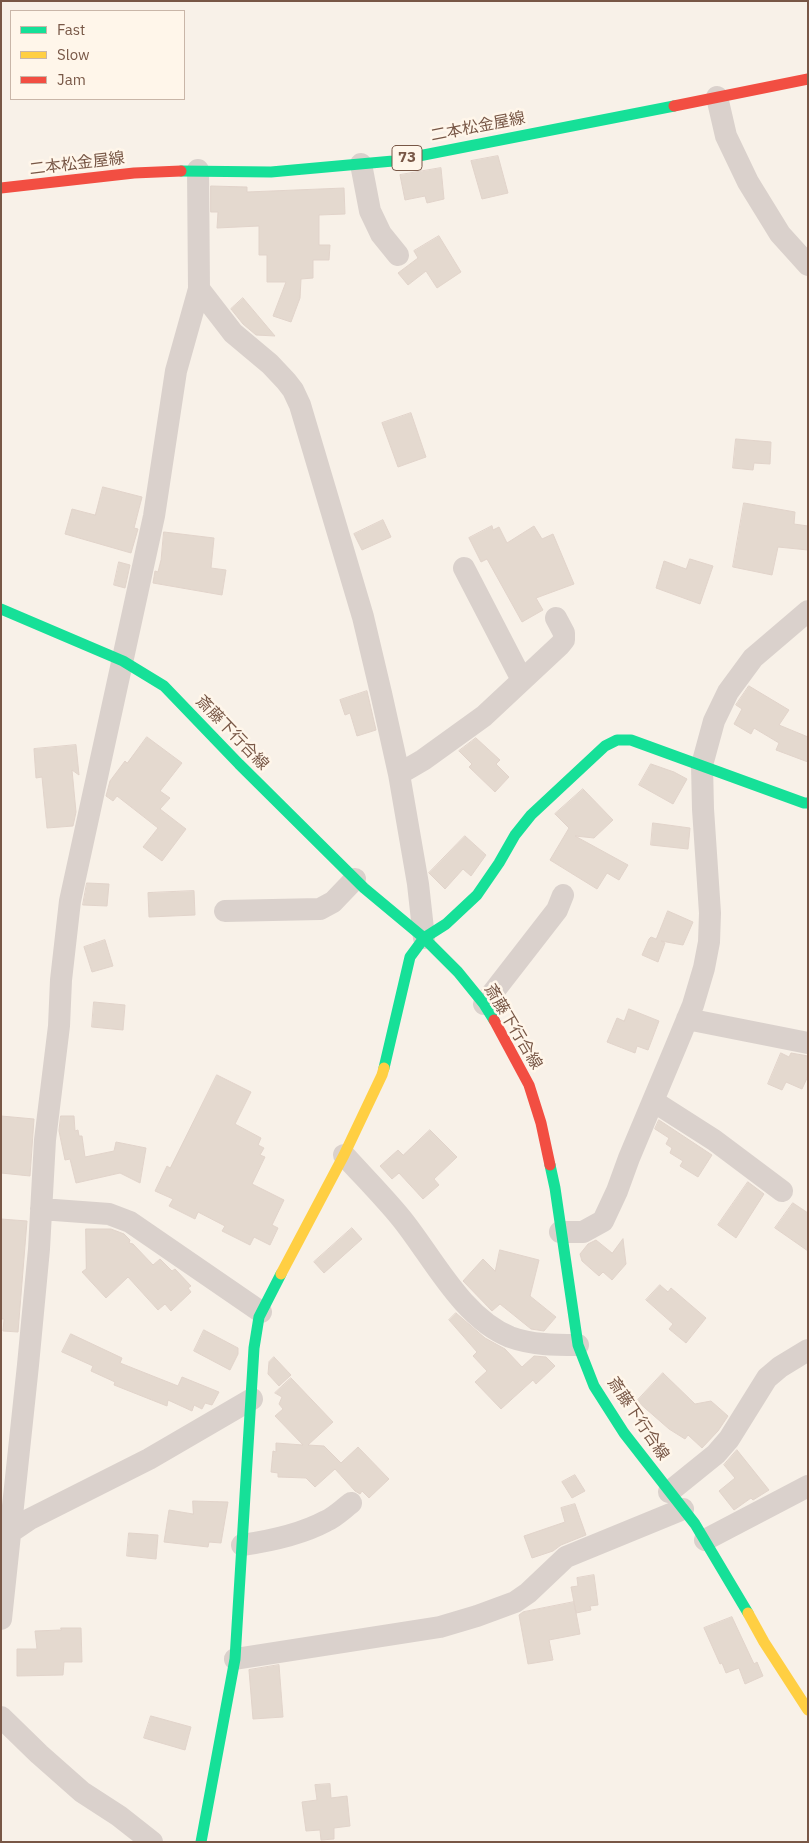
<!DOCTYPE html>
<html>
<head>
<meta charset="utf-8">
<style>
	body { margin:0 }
	#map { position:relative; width:809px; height:1843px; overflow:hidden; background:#f8f1e8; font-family:"IBM Plex Sans",sans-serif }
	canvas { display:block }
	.frame { position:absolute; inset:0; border:2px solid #785746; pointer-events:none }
	.legend { position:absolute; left:10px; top:10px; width:175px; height:90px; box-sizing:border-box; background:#fff6ea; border:1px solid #c9b6a8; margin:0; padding:6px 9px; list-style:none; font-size:15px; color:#785746 }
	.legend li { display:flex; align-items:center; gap:10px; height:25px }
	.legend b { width:25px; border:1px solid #c9b6a8 }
</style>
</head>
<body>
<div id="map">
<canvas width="809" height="1843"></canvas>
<div class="frame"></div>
<ul class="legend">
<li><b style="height:6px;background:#16e098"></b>Fast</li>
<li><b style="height:6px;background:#ffcf43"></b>Slow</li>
<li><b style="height:6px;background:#f24e42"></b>Jam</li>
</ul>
</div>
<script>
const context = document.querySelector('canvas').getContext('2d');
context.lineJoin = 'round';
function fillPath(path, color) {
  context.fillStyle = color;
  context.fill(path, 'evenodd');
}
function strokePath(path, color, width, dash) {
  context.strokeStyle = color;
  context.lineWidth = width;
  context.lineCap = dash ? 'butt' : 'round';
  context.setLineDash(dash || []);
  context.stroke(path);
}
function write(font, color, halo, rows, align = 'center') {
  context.font = font + ' "IBM Plex Sans","Noto Sans JP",sans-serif';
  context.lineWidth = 5;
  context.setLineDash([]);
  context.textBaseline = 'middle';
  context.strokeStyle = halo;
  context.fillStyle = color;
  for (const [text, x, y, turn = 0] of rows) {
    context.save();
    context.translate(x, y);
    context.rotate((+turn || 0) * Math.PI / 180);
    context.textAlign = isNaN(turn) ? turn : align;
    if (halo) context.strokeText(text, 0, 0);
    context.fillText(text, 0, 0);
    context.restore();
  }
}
const building = new Path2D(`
	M498 156 508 193 482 199 471 161Z
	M441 168 444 199 427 203 425 196 405 200 400 175Z
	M211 186 247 187V192L344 188 345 214 319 215V245H330L329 260H313V278L301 279 300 298 291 322 273 316 286 282H267V255H259V226L217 228 218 212H211Z
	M439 236 461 272 437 288 426 271 408 285 398 273 418 258 414 251Z
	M243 298 275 336 256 335 243 324 231 309Z
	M411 413 426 457 398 467 382 423Z
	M736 439 771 442 770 464 754 463 753 470 733 468Z
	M103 487 142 497 134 528 138 529 131 553 65 534 72 509 95 515Z
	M744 503 795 512 794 524 808 526V550L778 547 772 575 733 567Z
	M383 520 391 537 362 550 354 534Z
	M492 526 493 530 499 527 507 543 534 526 542 539 553 534 574 584 536 598 543 610 522 622 487 559 481 562 469 538Z
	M164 532 214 538 211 568 226 570 222 595 153 583 155 571 158 572 161 560Z
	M690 559 713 566 700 604 656 588 664 561 686 569Z
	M119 562 130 565 125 588 114 585Z
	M749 686 789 710 779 725 808 737V762L776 750 779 743 754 728 751 734 734 724 742 709 736 705Z
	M367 691 376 730 357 736 350 713 345 715 340 700Z
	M147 737 182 763 160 791 170 798 160 809 186 829 162 861 143 847 158 828 117 796 113 801 106 796 110 781 125 761 127 763Z
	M476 738 500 760 496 764 509 777 495 792 469 767 472 764 459 751Z
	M76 745 79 775 72 770 76 812 73 826 47 828 42 777 36 778 34 749Z
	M651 764 674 772 687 779 673 804 639 785Z
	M583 789 613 820 594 838 575 836 628 865 619 880 607 873 597 889 550 860 569 828 555 814Z
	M653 823 690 828 688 849 651 845Z
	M465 836 486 855 471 876 463 869 445 889 429 873Z
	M87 883 109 884 107 906 83 905Z
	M194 891 195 915 149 917 148 893Z
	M668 911 693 922 683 945 661 941 665 943 658 962 642 955 649 939 651 937 656 939Z
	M105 940 113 966 92 972 84 947Z
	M94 1002 125 1005 123 1030 92 1027Z
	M629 1009 659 1021 648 1050 637 1046 635 1053 607 1042 617 1018 624 1021Z
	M781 1053 789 1057 791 1053 808 1056V1076L802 1089 786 1082 782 1090 768 1084Z
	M217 1075 251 1092 235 1124 261 1138 258 1145 264 1148 260 1155 265 1157 252 1184 284 1200 272 1225 278 1228 270 1245 254 1237 250 1245 222 1231 225 1226 198 1212 195 1219 169 1206 173 1199 155 1191 167 1166 170 1168Z
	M1 1116 34 1119 30 1176 1 1173Z
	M61 1116H74L75 1131 78 1130 79 1136H82L85 1157 114 1151 116 1142 146 1148 140 1183 120 1173 76 1183 70 1159 65 1160 59 1131Z
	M659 1120 712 1155 698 1177 680 1166 683 1161 670 1153 672 1148 666 1144 669 1138 655 1129Z
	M430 1130 457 1157 434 1179 439 1185 423 1199 399 1173 392 1179 380 1166 398 1150 403 1155Z
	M748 1182 764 1194 736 1238 718 1225Z
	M793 1203 808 1213V1251L775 1228Z
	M1 1219 27 1221 18 1332 3 1331 4 1319H1Z
	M352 1228 362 1239 324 1273 314 1262Z
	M86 1229H111L124 1234 130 1240 129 1243 133 1244 153 1265 160 1259 172 1271 175 1269 191 1286 188 1288 191 1292 171 1311 165 1304 158 1310 128 1277 106 1298 82 1272 86 1269Z
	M623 1239 626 1264 612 1280 603 1272 599 1276 582 1261 580 1254 588 1244 596 1240 612 1253Z
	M500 1250 539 1260 530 1296 556 1317 544 1331 531 1329 500 1304 492 1311 463 1281 483 1259 495 1271Z
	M660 1285 668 1292 671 1288 706 1318 686 1343 669 1329 673 1324 646 1300Z
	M456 1313 485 1338 505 1349 522 1367 534 1356 546 1357 555 1366 536 1384 533 1380 501 1409 475 1382 487 1371 473 1356 477 1352 449 1320Z
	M204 1330 238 1348V1354L230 1370 194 1351Z
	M71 1334 122 1358 120 1363 178 1386 182 1377 219 1392 212 1405 205 1403 202 1409 194 1405 192 1411 168 1400 167 1406 114 1385 115 1382 91 1371 93 1366 62 1352Z
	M274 1357 291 1375 279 1386 268 1374 269 1362Z
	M663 1373 695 1404 711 1401 728 1416 718 1431 702 1448 688 1435 685 1439 669 1429 637 1401Z
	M291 1378 333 1422 308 1445 324 1446 341 1463 358 1447 389 1479 369 1498 362 1491 360 1494 355 1491 335 1469 315 1487 306 1478 278 1477V1473L271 1472 273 1451 276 1452V1443L303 1445 275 1416 283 1409 279 1404 282 1397 275 1393Z
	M737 1450 769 1490 753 1500 751 1498 734 1510 719 1491 735 1478 724 1465Z
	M575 1475 585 1491 572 1498 562 1482Z
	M193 1501 228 1502 221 1543 209 1542 208 1547 164 1542 169 1510 193 1514Z
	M575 1504 586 1535 561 1545 553 1551 532 1558 524 1536 565 1522 561 1508Z
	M129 1533 158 1535 156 1559 127 1556Z
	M594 1575 598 1605 590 1606 591 1610 576 1613 571 1587 578 1586 577 1578Z
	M574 1602 580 1634 549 1640 553 1660 528 1664 519 1615 523 1612Z
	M732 1617 754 1664 757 1662 763 1676 745 1684 739 1668 726 1673 722 1663 720 1664 704 1628Z
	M61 1628H81L82 1662H64L63 1675 17 1676V1649H37L35 1631 61 1630Z
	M279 1665 283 1717 253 1719 249 1670Z
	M151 1716 191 1727 185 1750 144 1738Z
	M330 1784 331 1798 347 1796 350 1826 334 1828V1839L321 1840 320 1830 306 1831 302 1802 317 1800 315 1785Z`);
fillPath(building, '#e4d9cf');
strokePath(building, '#e1d3ca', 1);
strokePath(new Path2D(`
	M717 97 726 136 748 182 780 234 808 265
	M361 164 370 211 381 234 398 255
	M198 170 199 289 233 333 270 364 286 381 293 390 300 405 363 617 381 693 399 774 418 884 424 938
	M464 568 522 680
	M399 774 423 760 484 716 560 645 564 640V633L556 618
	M225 911 320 909 333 902 355 879
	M484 1004 557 910 563 895
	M687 1019 808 1043
	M653 1101 714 1140 782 1191
	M344 1155C363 1176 383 1196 401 1218 432 1256 462 1318 510 1337 532 1345 555 1345 578 1345
	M41 1209 109 1214 130 1222 261 1312
	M560 1232H583L603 1221 617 1191 629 1158 676 1046 693 1005 704 968 709 942 710 913 703 809 702 765 714 721 728 692 753 658 808 611
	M669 1492 716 1454 729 1439 767 1378 780 1367 808 1350
	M2 1538 30 1519 149 1459 252 1399
	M705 1540 808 1486
	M242 1545C270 1541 300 1535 326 1521 335 1517 343 1509 351 1503
	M1 1619 28 1365 39 1249 45 1140 59 1026 61 980 70 901 154 516 176 371 199 289
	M235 1659 440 1627 477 1616 515 1602 528 1593 566 1557 683 1509
	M1 1717 39 1754 82 1792 119 1816 152 1842`), '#dad1cc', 22);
strokePath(new Path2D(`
	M181 171 271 172 393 161 674 106
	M1 609 123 661 164 686 239 764 364 888 424 938 458 972 484 1004 494 1020
	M384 1068 410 957 424 938 446 924 477 895 499 863 515 835 531 815 605 746 617 740H631L804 803H808
	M550 1165 555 1188 578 1345 594 1386 624 1433 695 1524 748 1613
	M201 1842 235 1659 254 1348 259 1317 281 1274`), '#16e098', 11);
strokePath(new Path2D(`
	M281 1274 344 1155 382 1075 384 1068
	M748 1613 764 1642 808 1710`), '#ffcf43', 11);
strokePath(new Path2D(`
	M674 106 808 79
	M1 188 134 173 181 171
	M494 1020 529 1085 541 1123 550 1165`), '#f24e42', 11);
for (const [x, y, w] of [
	[407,158,30]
]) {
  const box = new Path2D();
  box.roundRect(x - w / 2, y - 12.5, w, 25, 4);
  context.fillStyle = '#fff6ea';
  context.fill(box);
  strokePath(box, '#785746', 1);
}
write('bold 15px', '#785746', null, [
	["73",407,158]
]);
write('16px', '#785746', '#fff6ea', [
	["二本松金屋線",478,127,-11],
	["二本松金屋線",77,164,-7],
	["斎藤下行合線",232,733,46],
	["斎藤下行合線",513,1027,59],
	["斎藤下行合線",638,1419,56]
]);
</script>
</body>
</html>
